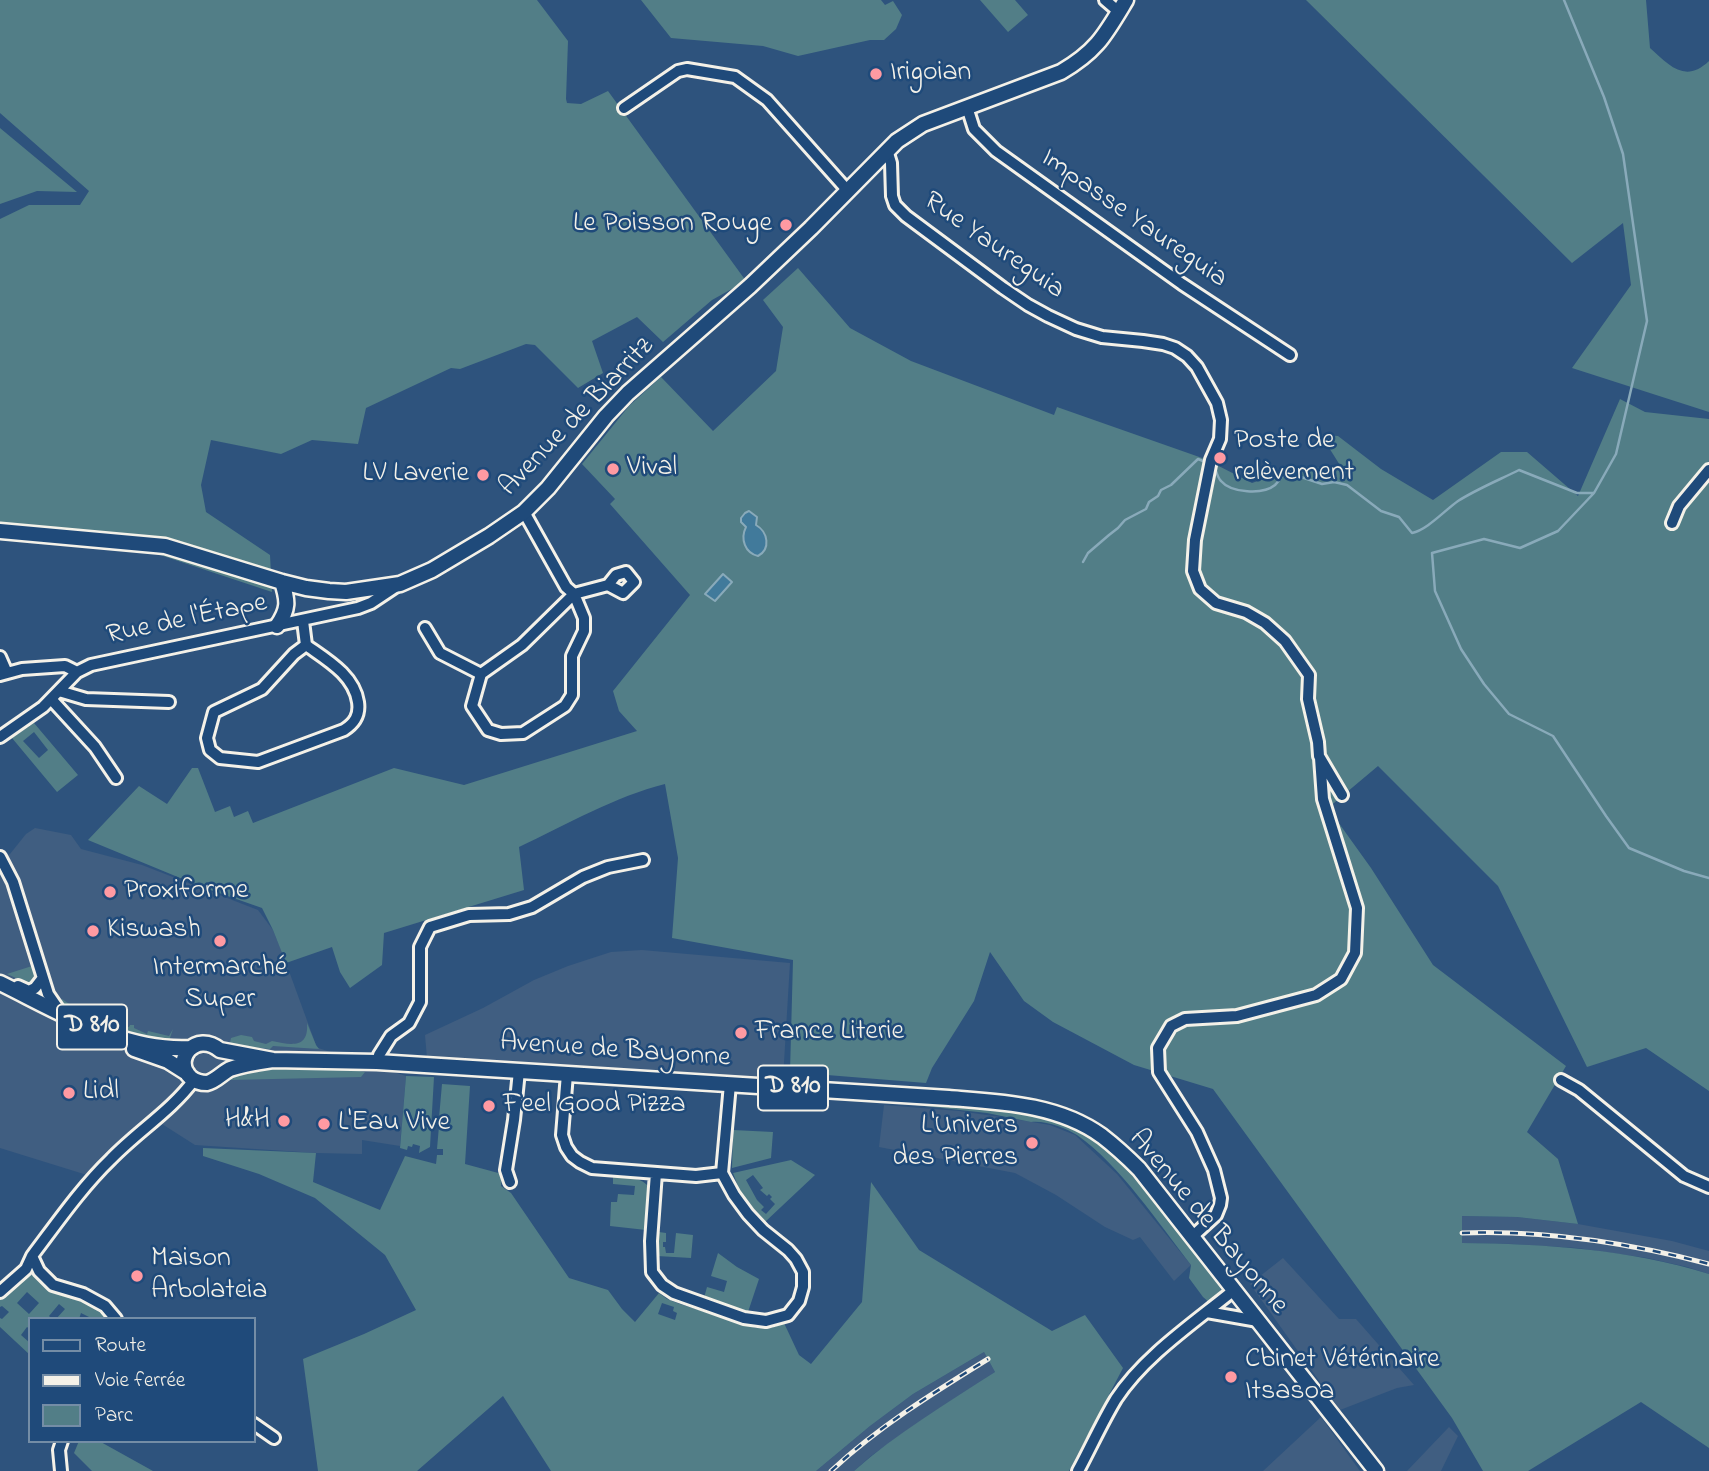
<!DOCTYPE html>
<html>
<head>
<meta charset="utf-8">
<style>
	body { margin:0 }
	#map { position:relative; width:1709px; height:1471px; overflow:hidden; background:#2e537d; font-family:"Indie Flower",sans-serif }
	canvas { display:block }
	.legend { position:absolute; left:28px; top:1317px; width:228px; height:126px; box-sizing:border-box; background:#1f4a7a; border:2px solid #748da6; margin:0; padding:9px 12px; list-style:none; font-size:21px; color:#f4f1e8 }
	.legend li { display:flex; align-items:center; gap:14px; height:35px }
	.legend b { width:35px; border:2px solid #748da6 }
</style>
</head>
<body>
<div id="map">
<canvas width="1709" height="1471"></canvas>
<ul class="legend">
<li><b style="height:9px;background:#1f4a7a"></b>Route</li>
<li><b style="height:9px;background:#f4f1e8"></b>Voie ferrée</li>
<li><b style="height:19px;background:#527e87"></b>Parc</li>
</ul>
</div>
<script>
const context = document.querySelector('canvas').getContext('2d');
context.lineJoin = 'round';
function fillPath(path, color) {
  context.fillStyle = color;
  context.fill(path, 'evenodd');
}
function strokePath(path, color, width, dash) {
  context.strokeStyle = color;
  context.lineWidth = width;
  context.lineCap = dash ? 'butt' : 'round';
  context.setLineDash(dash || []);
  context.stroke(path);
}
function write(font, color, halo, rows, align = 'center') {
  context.font = font + ' "Indie Flower",sans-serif';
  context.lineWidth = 5;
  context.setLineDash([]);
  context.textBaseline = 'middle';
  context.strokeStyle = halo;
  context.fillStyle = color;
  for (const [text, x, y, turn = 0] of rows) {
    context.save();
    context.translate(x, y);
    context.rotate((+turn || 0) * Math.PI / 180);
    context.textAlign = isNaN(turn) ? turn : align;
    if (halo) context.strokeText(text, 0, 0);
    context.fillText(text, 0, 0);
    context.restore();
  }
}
fillPath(new Path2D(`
	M35 828 71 835 81 849 142 865 258 910 273 930 282 952 316 1045 315 1047 406 1076 400 1146 362 1140V1154L316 1153 195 1145 162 1124 87 1175 0 1148V858L10 854 26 834Z
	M642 950 790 963 783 1079 427 1058 425 1035 483 1008 534 980 568 966 611 952Z
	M884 1105 959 1111 1014 1119 1050 1125 1075 1135 1117 1174 1191 1265 1174 1281 1140 1237 1133 1240 1105 1227 1056 1195 1015 1173 879 1147Z
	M1461 1216 1517 1217 1578 1224 1672 1241 1709 1251V1274L1687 1267 1647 1258 1577 1248 1513 1244 1462 1243Z
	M1283 1258 1339 1319H1356L1414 1385 1397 1388 1340 1410 1250 1284Z
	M984 1352 995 1372 929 1415 871 1456 854 1471H816L870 1426 913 1394Z
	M1321 1417 1360 1471H1263Z
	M1449 1427 1458 1436 1441 1471H1407Z`), '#405e81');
fillPath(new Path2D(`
	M0 0H537L568 41 566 99 567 103 581 104 608 91 746 281 712 300 663 342 637 317 592 341 603 373 578 388 535 345 526 344 460 369 451 368 366 408 358 444 312 440 281 454 211 440 201 485 206 512 270 555 272 592 145 550 0 540V219L29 205H80L89 191 0 113Z
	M641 0H881L885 5 893 1 902 15 896 29 884 40H870L798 56 763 46 671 38Z
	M980 0H1015L1028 15 1008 32Z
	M1306 0H1646L1650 48C1669 65 1685 84 1709 61V412L1572 368 1631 285 1623 223 1572 263Z
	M0 128 77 192 37 191 0 204Z
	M798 268 850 328 911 361 1054 415 1057 407 1205 459 1252 483 1302 466 1343 470 1321 435 1338 436 1381 469 1433 500 1501 452H1527L1578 496 1620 399 1645 412 1709 419V1091L1646 1048 1587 1067 1498 886 1378 766 1328 808 1371 868 1433 965 1566 1066 1527 1132 1558 1159 1578 1224 1517 1217 1462 1216V1243C1545 1244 1629 1249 1709 1274V1448L1641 1402 1528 1471H1483L1452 1418 1213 1089 1134 1065 1053 1022 1024 1001 990 952 974 1001 932 1068 926 1083 790 1072 793 960 672 938 678 858 665 784C616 796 566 825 519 847L524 890 384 933 382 965 350 988 340 972 332 947 286 963 273 930 262 908 202 887 88 840 139 786 167 804 192 768H198L215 812 230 806 234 817 248 811 253 823 394 768 464 785 637 731 619 711 613 691 690 595 610 504 615 499 582 464 629 406 661 377 713 431 776 371 783 327 763 300Z
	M34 723 78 775 57 792 12 738ZM34 732 48 750 39 758 23 741Z
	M32 966 35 978 32 982 27 983 7 974Z
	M62 999 78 1010 112 1023V1025L129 1027 130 1025H134V1028L147 1034 148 1031 169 1036 173 1029 168 1044 134 1037 77 1015 68 1009 61 1000Z
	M307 1023 316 1045 319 1049 273 1046 270 1049 232 1045 230 1043 231 1038 241 1035 252 1037 254 1041 266 1044 272 1041C291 1045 309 1049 307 1023Z
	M271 1068 354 1070 365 1072 361 1077 229 1080 242 1072Z
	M406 1076 434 1077 430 1147 419 1153 420 1146 413 1144 412 1147 408 1146 407 1150 400 1148Z
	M442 1084 470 1086 465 1164 502 1174 501 1186 511 1193 569 1278 608 1290 622 1309 635 1322 659 1293 667 1299 680 1304 756 1328H771L784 1323 799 1355 811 1364 862 1302 871 1182 919 1250 1052 1331 1085 1315 1123 1368 1069 1471H854C897 1433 947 1403 995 1372L984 1352 913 1394 870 1426 816 1471H551L503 1396 417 1471H318L303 1359 364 1334 416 1310 385 1255 315 1198 259 1174 203 1156V1148L316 1153 313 1182 380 1210 405 1156 436 1164 437 1155H443V1149H437L439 1126H443L444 1118H439ZM662 1303 674 1307 673 1311 677 1313 675 1320 658 1314Z
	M908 1102 1020 1111 1064 1124 1095 1141 1132 1173 1220 1283C1222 1295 1220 1297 1210 1303L1203 1297 1189 1278 1191 1265C1159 1224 1120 1165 1077 1135 1066 1128 1045 1120 1031 1122L987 1113 897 1103Z
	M733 1130 773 1132 771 1158 732 1168Z
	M791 1160 815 1175 765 1222 741 1194 733 1173ZM753 1175 763 1188 760 1190 767 1196 769 1194 772 1197 770 1199 775 1204 766 1214 761 1210 764 1207 757 1200 746 1180Z
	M613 1177C626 1178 639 1176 648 1186L646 1230 610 1226 611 1202H617L618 1194 634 1195 635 1186 613 1184Z
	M659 1232 666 1233V1242H663V1247H665L666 1253H674L676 1233 693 1235 691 1258 657 1256Z
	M718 1253 737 1267 759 1279 748 1312 704 1298 707 1287 724 1292 727 1281 711 1276Z
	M25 1275H33L46 1288 89 1304 108 1319H93L81 1313 79 1319H56L65 1309 59 1304 49 1316 52 1319H30V1329L27 1327 21 1335 30 1343V1355L0 1327V1318L2 1319 9 1312 2 1306 0 1307V1299ZM27 1292 39 1303 29 1314 17 1303Z
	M79 1441H99L153 1471H92L74 1453Z`), '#527e87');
const water = new Path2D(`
	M749 511 757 517 756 525C768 532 771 549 758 556 745 553 740 539 746 527L741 522V518L745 513Z
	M723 574 732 582 715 601 705 594Z`);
fillPath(water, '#417a9b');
strokePath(water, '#89aaba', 2);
strokePath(new Path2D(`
	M1564 0 1604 97 1623 154 1647 321 1616 454 1594 493 1558 531 1520 548 1484 539 1432 553 1435 591 1461 649 1484 684 1509 714 1553 736 1606 816 1629 848 1684 871 1709 878
	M1214 465C1216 470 1217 477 1221 481 1231 493 1263 495 1275 485 1279 481 1282 476 1286 472L1322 484 1334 482 1347 485 1381 511 1399 517 1412 533C1427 530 1444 511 1458 501 1477 489 1499 480 1519 470L1577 493H1593
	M1083 562 1088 553 1109 535 1118 528 1125 520 1146 509 1149 502 1158 496 1161 490 1171 485 1198 459 1203 461`), '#89aaba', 2.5);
const minor = new Path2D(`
	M1105 0 1119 12
	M967 107 974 129 996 151 1182 284 1290 355
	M624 108 678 71 687 69 735 77 767 100 848 191
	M887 150 891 163 892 196 895 205 906 216 1003 288 1028 305 1048 316 1076 329 1102 337 1143 341 1163 344 1175 348 1187 356 1197 367 1217 403 1221 420 1220 439 1211 460 1195 540 1193 571 1200 589 1216 603 1246 612 1265 623 1285 641 1309 675 1308 699 1318 742 1319 756 1342 795
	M524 512 566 587 574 594 608 585 623 593 634 582 626 572 616 575 608 585
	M1672 523 1679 506 1709 470
	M303 621 306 645 294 654 262 689 214 712 207 738 210 750 220 758 258 762 344 730C355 723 360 715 358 702 354 675 327 660 306 645
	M425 628 440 653 481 674 522 645 574 594 584 618V631L572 656V695L565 706 523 733 501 734 488 730 472 706 481 674
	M0 657 7 673
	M0 675 22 669 65 666 77 672
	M59 691 86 699 169 702
	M51 699 95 747 116 778
	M0 737 43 707 77 672 91 665 358 608 371 603 395 587
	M0 857 13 882 48 994 61 1013
	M18 986 29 991 35 988 42 979
	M377 1062 379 1055 391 1036 409 1023 420 1002V947L430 927 469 915 509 914 532 907 583 877 608 867 643 860
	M567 1074 562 1135 566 1147 572 1156 580 1162 592 1168 696 1176 722 1173 730 1084
	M1561 1080 1579 1090 1684 1176 1709 1187
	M656 1173 651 1241 652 1272 662 1285 674 1293 744 1318 766 1321 788 1315 799 1301 803 1287V1272L796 1259 788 1250 763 1230 748 1214 734 1195 722 1173
	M510 1182 506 1170 514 1120 519 1071
	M1193 1236 1216 1215 1220 1205 1221 1198 1214 1170 1197 1132 1159 1072 1158 1048 1171 1026 1185 1019 1237 1016 1316 995 1341 979 1355 953 1357 908 1323 799 1320 758
	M32 1256 39 1271 53 1285 83 1294 105 1306 116 1319
	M0 1292 26 1269 32 1256C57 1223 81 1188 111 1159 138 1131 171 1111 194 1080
	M1207 1312 1258 1321
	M254 1424 274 1438
	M61 1471 59 1450 62 1441
	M1078 1471C1091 1447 1102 1422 1116 1399 1144 1356 1195 1322 1234 1290`);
const major = new Path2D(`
	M0 531 165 546 282 582 306 588 329 591 346 592 400 584 432 570 489 536 524 512 548 488 606 416 628 393 750 286 811 228 897 141 923 124 1061 72C1097 51 1105 35 1126 0
	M277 626C289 609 288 601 282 582
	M0 983C59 1012 123 1052 191 1048
	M134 1049 168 1061 187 1073
	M273 1060C259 1062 244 1064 230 1069 222 1073 216 1081 207 1083 201 1083 196 1082 191 1078 171 1060 196 1030 220 1050L273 1060 377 1062 949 1098C1000 1102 1058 1104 1102 1136 1115 1146 1127 1157 1139 1169L1376 1471`);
strokePath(minor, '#f4f1e8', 16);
strokePath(major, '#f4f1e8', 19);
strokePath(minor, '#1f4a7a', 10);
strokePath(major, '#1f4a7a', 14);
const rail = new Path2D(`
	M1462 1233C1545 1230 1629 1243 1709 1264
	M831 1471C878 1427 933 1393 988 1359`);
strokePath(rail, '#f4f1e8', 5);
strokePath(rail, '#1f4a7a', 2.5, [8]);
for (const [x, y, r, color] of [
	[876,74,7,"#ff9aa2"],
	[786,225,7,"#ff9aa2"],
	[1220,458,7,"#ff9aa2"],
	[613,469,7,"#ff9aa2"],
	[483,475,7,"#ff9aa2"],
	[110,892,7,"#ff9aa2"],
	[93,931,7,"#ff9aa2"],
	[220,941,7,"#ff9aa2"],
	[741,1033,7,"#ff9aa2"],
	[69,1093,7,"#ff9aa2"],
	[489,1106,7,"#ff9aa2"],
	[284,1121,7,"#ff9aa2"],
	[324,1124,7,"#ff9aa2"],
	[1032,1143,7,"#ff9aa2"],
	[137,1276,7,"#ff9aa2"],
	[1231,1377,7,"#ff9aa2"]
]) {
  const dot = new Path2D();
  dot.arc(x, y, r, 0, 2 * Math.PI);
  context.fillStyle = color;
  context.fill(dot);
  strokePath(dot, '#1f4a7a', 2.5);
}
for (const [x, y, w] of [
	[92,1027,70],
	[793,1088,70]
]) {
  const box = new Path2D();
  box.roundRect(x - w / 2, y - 22.5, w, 45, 5);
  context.fillStyle = '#1f4a7a';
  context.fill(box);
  strokePath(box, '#f4f1e8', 2);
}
write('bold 26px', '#f4f1e8', null, [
	["D 810",92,1027],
	["D 810",793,1088]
]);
write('28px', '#f4f1e8', '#1f4a7a', [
	["Irigoian",890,74],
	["Le Poisson Rouge",772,225,"right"],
	["Poste de",1234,442],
	["relèvement",1234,474],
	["Vival",627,469],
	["LV Laverie",469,475,"right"],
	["Proxiforme",124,892],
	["Kiswash",107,931],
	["Intermarché",220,969,"center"],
	["Super",220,1001,"center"],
	["France Literie",755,1033],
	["Lidl",83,1093],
	["Feel Good Pizza",503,1106],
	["H&H",270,1121,"right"],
	["L'Eau Vive",338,1124],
	["L'Univers",1018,1127,"right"],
	["des Pierres",1018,1159,"right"],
	["Maison",151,1260],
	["Arbolateia",151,1292],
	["Cbinet Vétérinaire",1245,1361],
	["Itsasoa",1245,1393]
], 'left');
write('28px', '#f4f1e8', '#1f4a7a', [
	["Impasse Yaureguia",1133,220,35],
	["Rue Yaureguia",993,247,35],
	["Avenue de Biarritz",578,418,-46],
	["Rue de l'Étape",187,621,-12],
	["Avenue de Bayonne",615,1052,4],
	["Avenue de Bayonne",1207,1223,50]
]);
</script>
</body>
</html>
